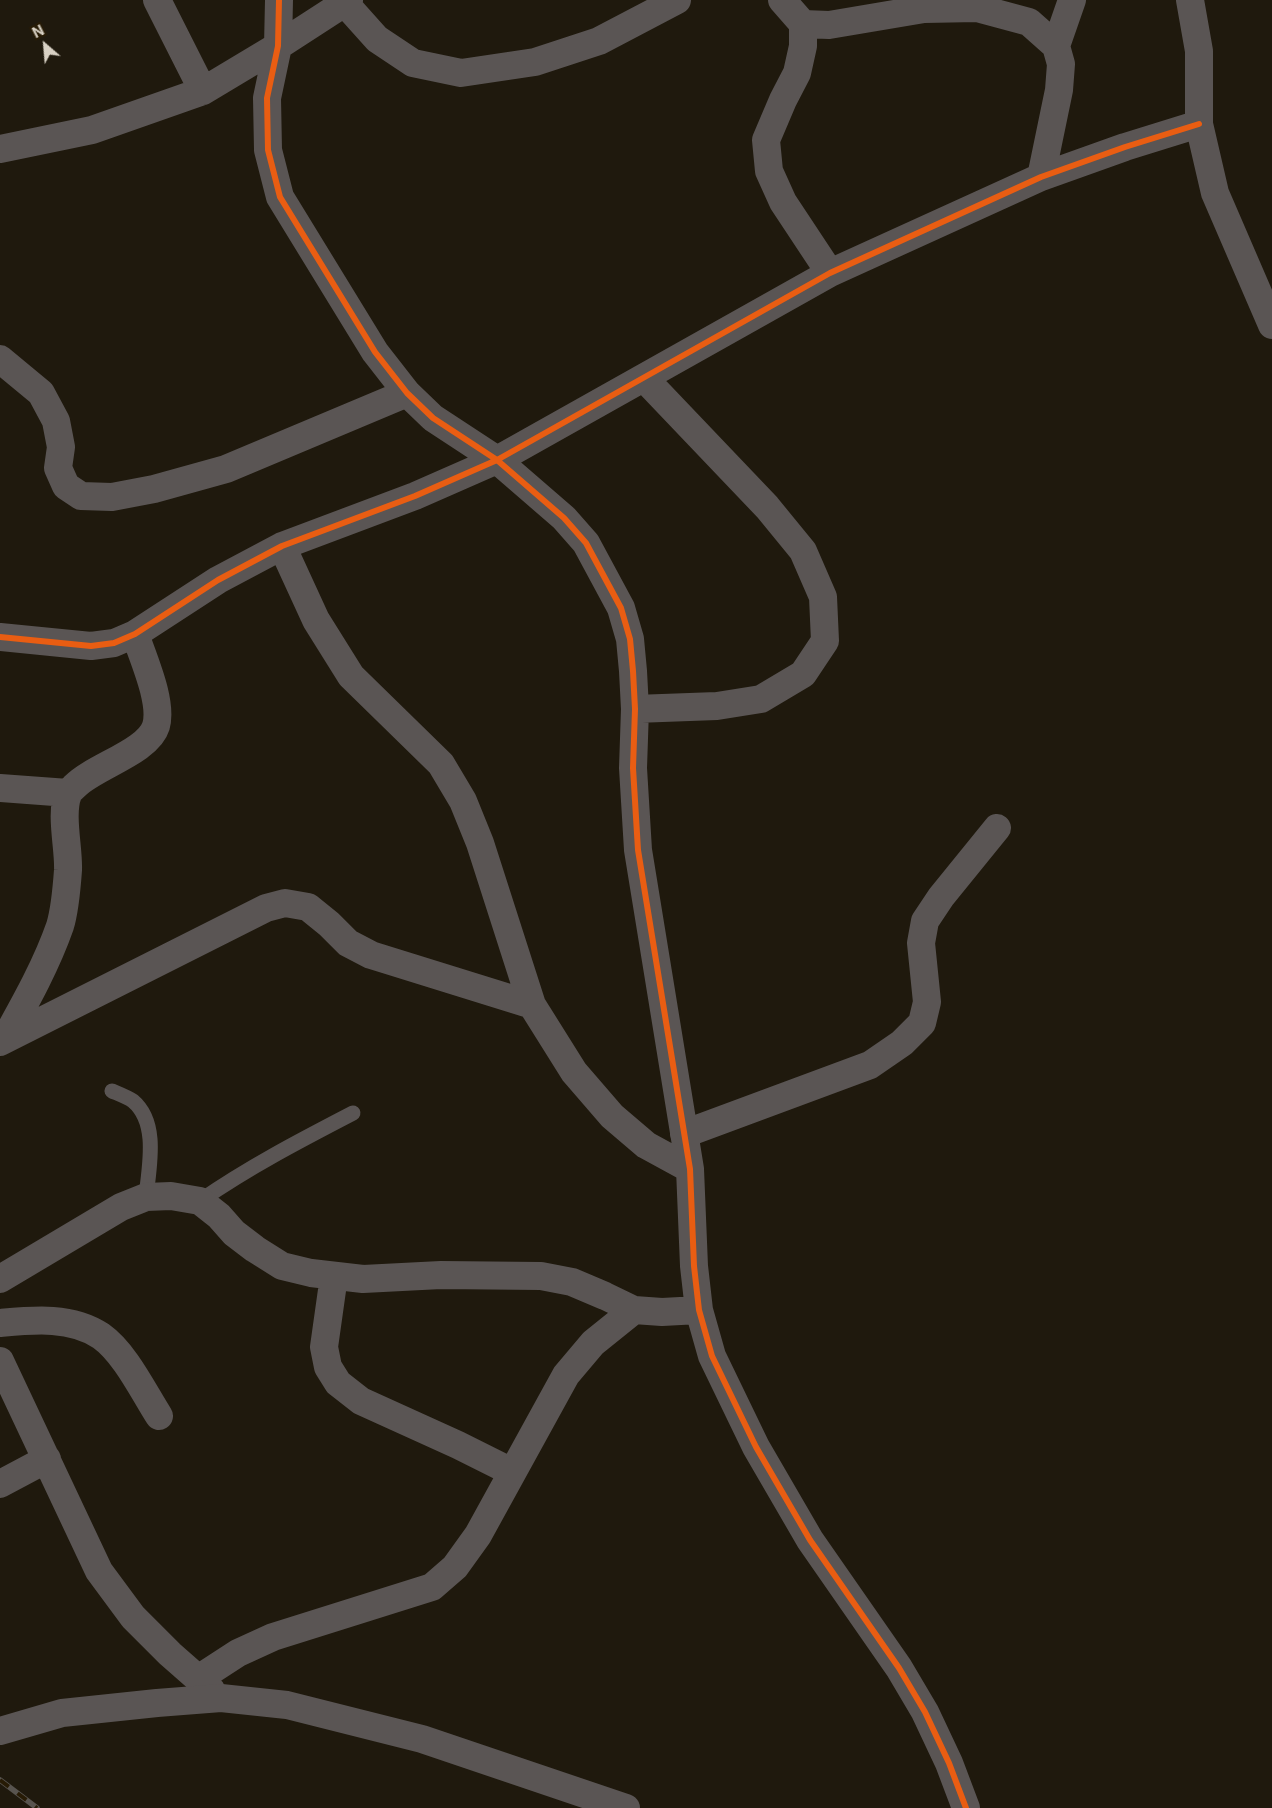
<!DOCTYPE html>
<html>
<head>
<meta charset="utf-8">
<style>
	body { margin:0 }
	#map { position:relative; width:1272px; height:1808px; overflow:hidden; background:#1f190d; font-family:Inter,sans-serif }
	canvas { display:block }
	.north { position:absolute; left:20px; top:20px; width:50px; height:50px; -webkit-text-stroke:4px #271b05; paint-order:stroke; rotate:333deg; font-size:14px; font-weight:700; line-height:20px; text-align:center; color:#d8d1c4 }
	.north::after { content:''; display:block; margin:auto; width:18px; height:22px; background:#d8d1c4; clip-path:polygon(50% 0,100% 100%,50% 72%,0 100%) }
</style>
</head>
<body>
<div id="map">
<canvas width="1272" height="1808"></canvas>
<div class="north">N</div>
</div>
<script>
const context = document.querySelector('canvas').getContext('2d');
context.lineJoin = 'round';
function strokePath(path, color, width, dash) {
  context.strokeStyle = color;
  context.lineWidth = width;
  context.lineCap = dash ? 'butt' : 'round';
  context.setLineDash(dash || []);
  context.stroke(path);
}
strokePath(new Path2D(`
	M112 1091C119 1094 127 1097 133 1101 159 1123 149 1167 146 1197
	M200 1201C249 1167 301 1140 353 1113`), '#5a5554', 15);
strokePath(new Path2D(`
	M157 0 203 91
	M279 0 278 46 267 98 268 150 280 197 375 352 407 393 433 418 497 460 564 518 586 543 621 608 630 639 633 671 635 709 633 768 638 850 690 1169 694 1266 699 1310 712 1356 756 1447 810 1540 899 1668 925 1712 949 1763 966 1808
	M342 0 377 39 413 63 461 73 535 62 599 41 677 0
	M782 0 803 24 829 25 924 9 977 8 1029 22 1056 46 1061 64 1059 90 1041 177
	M1190 0 1199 51V124L1215 193 1272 325
	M803 24V46L797 73 783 100 766 140 769 171 783 202 830 273
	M1056 46 1072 0
	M0 149 92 130 203 91 278 46 349 0
	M0 359 41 393 56 421 61 447 58 468 66 486 81 496 112 497 154 489 226 469 407 393
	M282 546 316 620 351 676 441 764 463 801 480 843 532 1005 574 1072 612 1116 646 1145 690 1169
	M0 637 91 646 114 643 135 634 218 580 282 546 415 496 497 460 830 273 1041 177 1125 147 1199 124
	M635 709 717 706 761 699 803 674 825 641 823 597 803 551 767 507 644 378
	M0 788 68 793
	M5 1039C25 1003 46 966 60 926 64 913 67 884 68 870 69 849 60 814 68 794 69 791 73 788 75 786 95 766 148 752 156 726 163 702 143 658 135 634
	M0 1042 266 908 285 903 308 907 329 924 348 943 371 955 532 1005
	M684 1134 870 1065 902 1043 922 1023 927 1002 921 943 925 921 941 897 997 828
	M334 1276 324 1347 328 1367 338 1383 361 1401 458 1445 512 1472
	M0 1279 121 1207 146 1197 171 1196 200 1201 219 1216 234 1233 255 1249 282 1266 311 1273 363 1279 441 1275 541 1276 572 1282 605 1296 634 1310 662 1312 699 1310
	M0 1323C33 1320 71 1316 101 1336 125 1353 143 1391 159 1416
	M0 1361 99 1571 133 1617 170 1654 211 1690
	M0 1484 47 1459
	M198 1679 238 1653 273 1637 432 1587 455 1567 478 1535 566 1375 593 1343 634 1310`), '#5a5554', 28);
strokePath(new Path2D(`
	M0 1731 62 1713 157 1703 221 1698 287 1705 422 1739 626 1808`), '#5a5554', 28);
const rail = new Path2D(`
	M0 1780 37 1808`);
strokePath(rail, '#58544f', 5.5);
strokePath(rail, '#271b05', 4, [11]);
strokePath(new Path2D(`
	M279 0 278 46 267 98 268 150 280 197 375 352 407 393 433 418 497 460 564 518 586 543 621 608 630 639 633 671 635 709 633 768 638 850 690 1169 694 1266 699 1310 712 1356 756 1447 810 1540 899 1668 925 1712 949 1763 966 1808
	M0 637 91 646 114 643 135 634 218 580 282 546 415 496 497 460 830 273 1041 177 1125 147 1199 124`), '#e95d12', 6);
</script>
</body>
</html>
